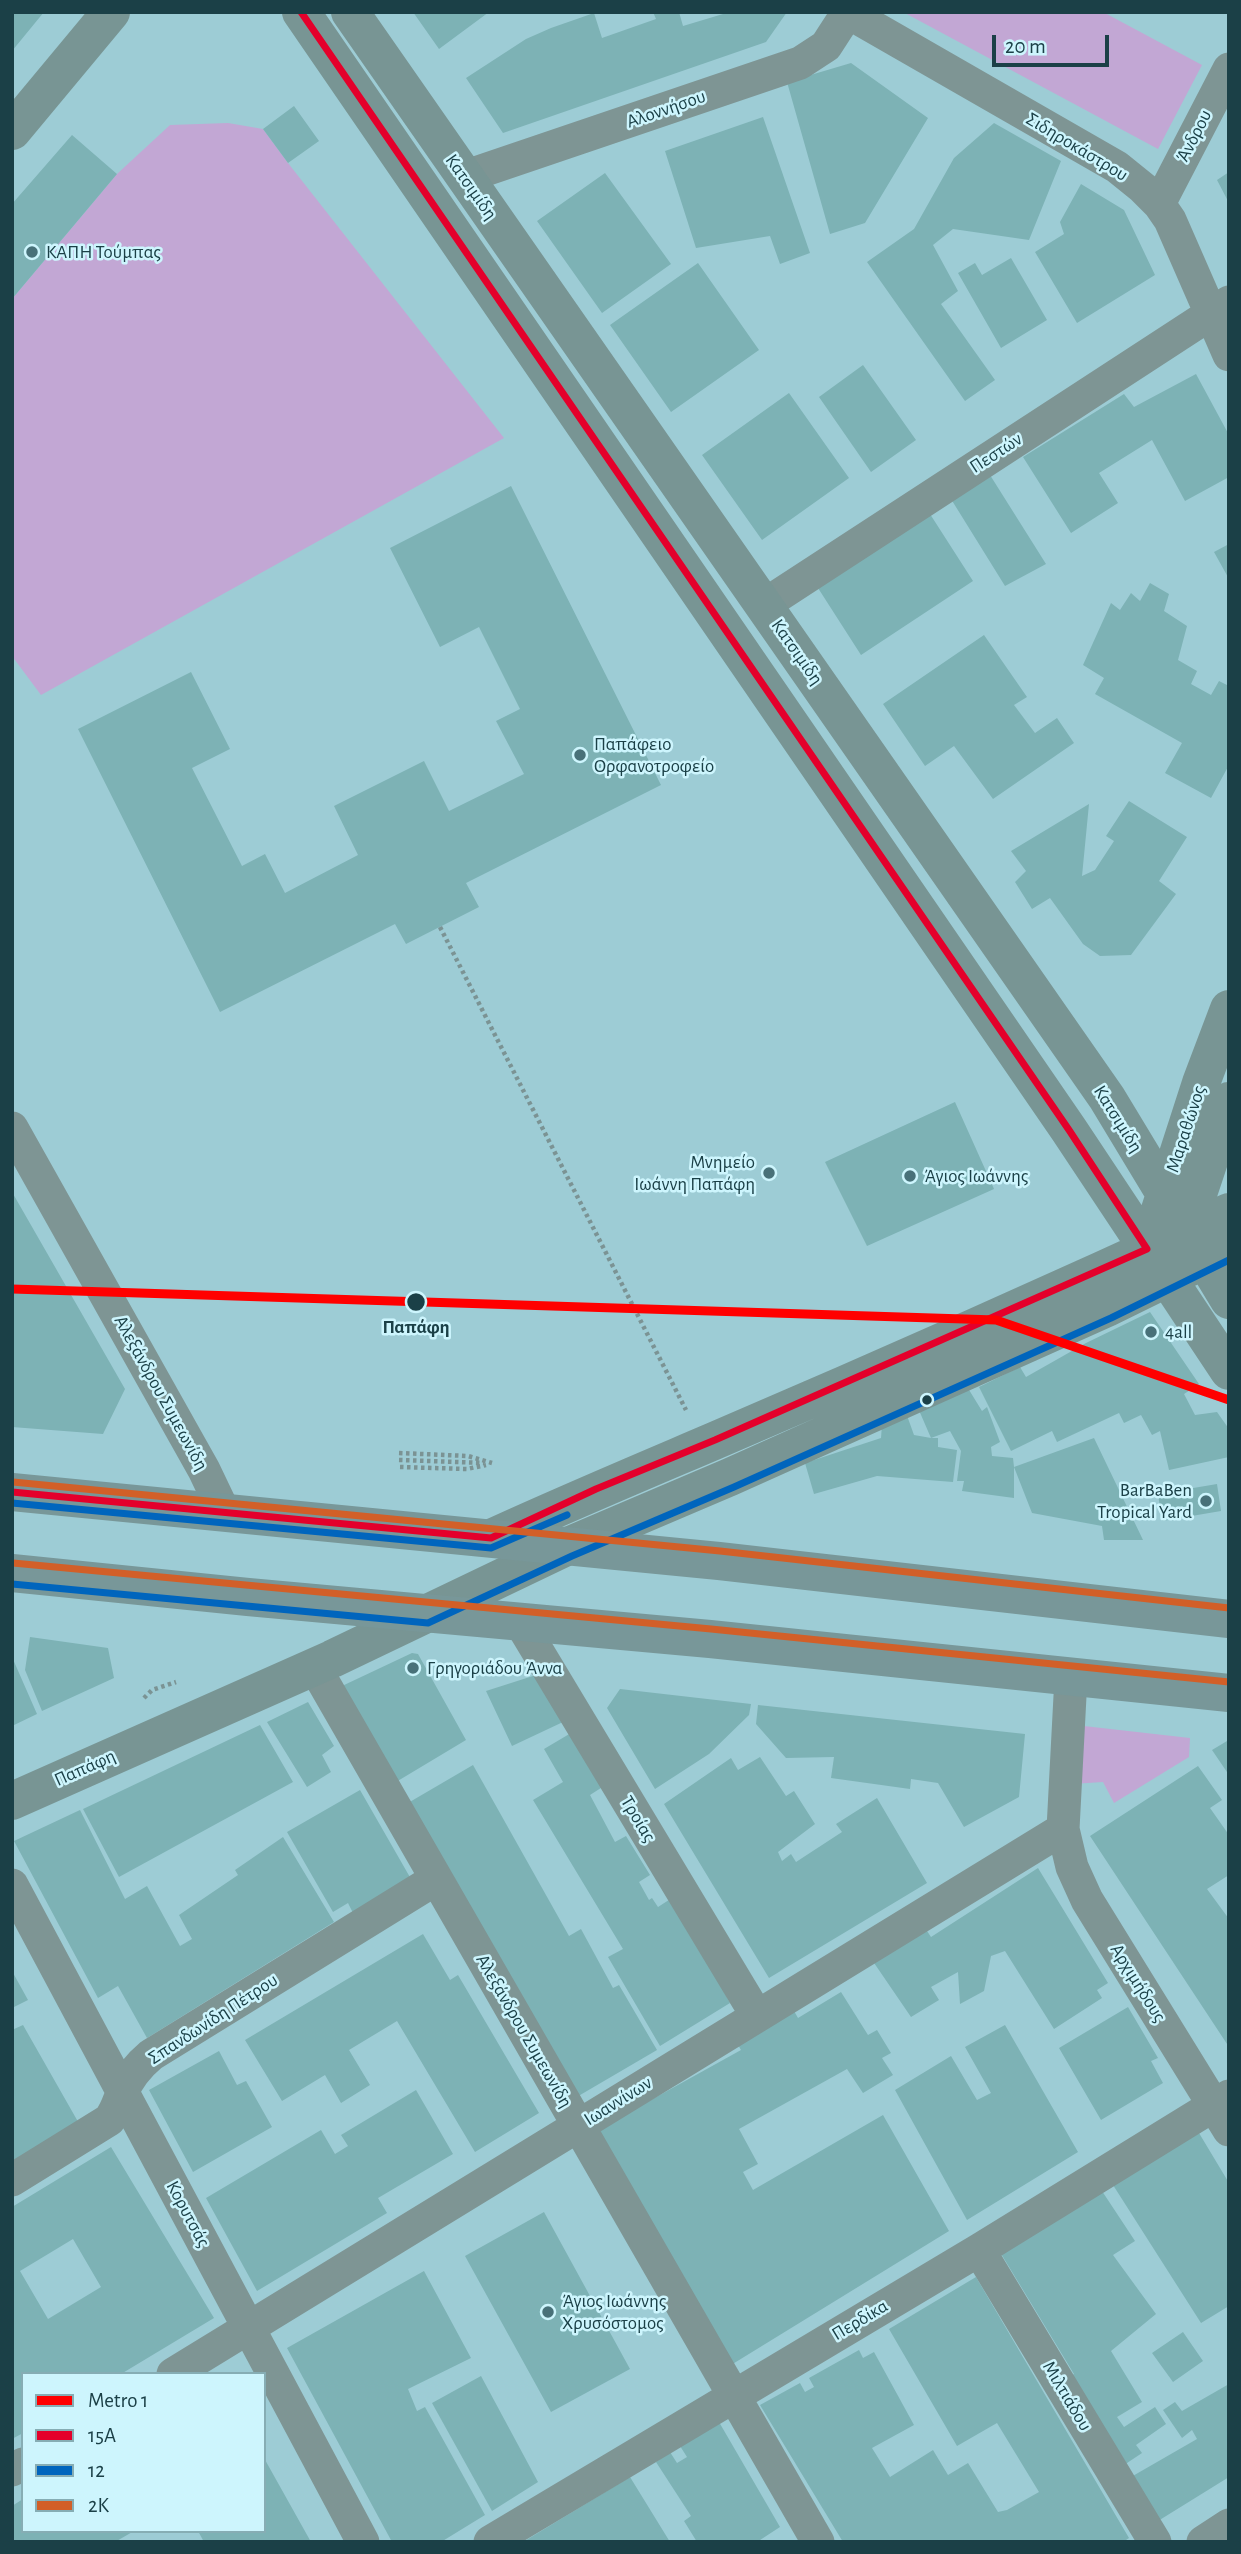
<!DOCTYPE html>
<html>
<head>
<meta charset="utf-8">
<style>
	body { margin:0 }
	#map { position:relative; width:1241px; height:2554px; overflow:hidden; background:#9dccd5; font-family:"Alegreya Sans",sans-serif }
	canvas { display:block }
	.frame { position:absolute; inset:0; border:14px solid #1b4047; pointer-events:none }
	.legend { position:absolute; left:21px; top:2372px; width:245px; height:161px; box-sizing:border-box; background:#cdf5fd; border:2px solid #86adb4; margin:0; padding:9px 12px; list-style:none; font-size:21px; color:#1b4047 }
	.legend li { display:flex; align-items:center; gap:14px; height:35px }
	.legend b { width:35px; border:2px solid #86adb4 }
	.scale { position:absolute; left:992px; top:35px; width:117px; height:32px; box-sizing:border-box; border:4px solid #1b4047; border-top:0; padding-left:9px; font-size:21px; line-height:24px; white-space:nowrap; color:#1b4047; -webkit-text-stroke:5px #cdf5fd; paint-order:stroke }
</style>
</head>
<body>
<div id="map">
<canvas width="1241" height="2554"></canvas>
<div class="frame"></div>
<ul class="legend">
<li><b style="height:9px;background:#f00"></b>Metro 1</li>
<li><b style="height:9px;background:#e4002b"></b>15Α</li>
<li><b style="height:9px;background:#0065bd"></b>12</li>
<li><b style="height:9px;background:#d25f28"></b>2Κ</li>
</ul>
<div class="scale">20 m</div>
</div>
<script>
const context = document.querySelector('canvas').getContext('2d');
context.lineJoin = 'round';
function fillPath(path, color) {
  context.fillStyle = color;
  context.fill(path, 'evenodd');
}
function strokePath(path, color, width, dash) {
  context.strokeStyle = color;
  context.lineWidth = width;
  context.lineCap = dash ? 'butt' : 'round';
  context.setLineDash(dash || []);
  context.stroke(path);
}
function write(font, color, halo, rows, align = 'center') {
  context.font = font + ' "Alegreya Sans",sans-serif';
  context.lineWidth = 5;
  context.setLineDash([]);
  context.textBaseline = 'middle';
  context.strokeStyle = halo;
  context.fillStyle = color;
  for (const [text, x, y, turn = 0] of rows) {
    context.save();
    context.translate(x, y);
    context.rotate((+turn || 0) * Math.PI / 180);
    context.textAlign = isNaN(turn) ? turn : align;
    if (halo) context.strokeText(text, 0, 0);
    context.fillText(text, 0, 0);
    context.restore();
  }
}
fillPath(new Path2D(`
	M903 12H1103L1202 65 1158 149Z
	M228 123 263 129 288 163 504 438 41 695 12 656V299L117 174 170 125Z
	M1075 1725 1190 1738 1189 1757 1114 1803 1103 1782 1072 1784Z`), '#c2a7d4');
fillPath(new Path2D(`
	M12 12H44L12 51Z
	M413 12H489L439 49Z
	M653 12H679L683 26 723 14 721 12H787L766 42 503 133 466 78 526 39 551 28 594 13 602 38 656 19Z
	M851 63 928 118 865 223 830 234 787 82Z
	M294 106 319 141 288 163 263 129Z
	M763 117 810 253 780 264 770 236 696 248 665 151Z
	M994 123 1061 161 1029 240 953 229 933 245 958 291 941 304 995 380 965 401 867 262 914 229 954 158Z
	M72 135 117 174 12 299V204Z
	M1229 172V203L1217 180Z
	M605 173 671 264 602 313 537 221Z
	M1081 184 1124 210 1155 275 1077 323 1035 252 1064 234 1060 222Z
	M1011 258 1047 320 1001 348 958 273 975 263 982 275Z
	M698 263 759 350 671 412 610 325Z
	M863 365 916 440 871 472 819 397Z
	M1196 374 1229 435V477L1185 501 1152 440 1099 473 1118 503 1071 533 1023 457 1124 394 1134 407Z
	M789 393 849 478 762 540 702 455Z
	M990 475 1046 564 1005 586 951 499Z
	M511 486 661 785 466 883 479 907 406 944 395 924 220 1012 78 729 191 672 230 749 192 768 242 866 265 854 285 893 358 855 334 806 424 761 449 811 524 774 496 721 520 709 479 627 440 647 390 548Z
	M930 514 973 581 861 655 818 588Z
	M1229 544V579L1214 552Z
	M1150 583 1169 594 1164 611 1187 626 1178 660 1197 671 1191 684 1211 695 1219 681 1229 686V765L1211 798 1165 773 1182 743 1095 694 1104 678 1083 665 1111 603 1120 610 1131 593 1140 601Z
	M984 635 1027 697 1014 705 1035 733 1057 718 1074 743 993 799 954 746 925 766 883 704Z
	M1129 801 1187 837 1159 881 1176 894 1131 955 1100 956 1083 944 1050 898 1032 909 1015 882 1026 871 1011 851 1089 804 1082 876 1095 870 1114 841 1106 836Z
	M955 1102 994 1189 867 1246 825 1162Z
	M12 1192 125 1389 103 1434 12 1427Z
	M1150 1312 1199 1384 1184 1394 1195 1415 1217 1412 1229 1429V1457L1169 1470 1160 1431 1152 1435 1141 1415 1124 1423 1119 1413 1057 1442 1052 1431 1011 1451 979 1387 1020 1367 1026 1377 1086 1343Z
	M966 1385 982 1411 987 1407 1000 1442 991 1447 992 1456 1013 1458 1014 1467 1094 1438 1143 1540H1104L1102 1526 1032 1513 1014 1467V1498L962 1491 964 1481H957L961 1451 950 1431 931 1438H938V1447L957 1450 953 1482 877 1476 814 1494 805 1463 881 1438 883 1411 905 1410 914 1435 931 1438 918 1408Z
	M1217 1484 1221 1511 1162 1521 1158 1494Z
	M30 1637 108 1648 114 1678 42 1711 25 1670Z
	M412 1653 418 1654 466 1740 396 1782 342 1686Z
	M12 1657 37 1714 12 1726Z
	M536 1675 563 1722 512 1746 486 1691Z
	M620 1689 751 1704 749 1715 709 1754 655 1789 607 1708Z
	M308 1702 334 1746 322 1755 331 1772 307 1787 267 1722Z
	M758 1705 1025 1734 1019 1797 964 1827 938 1783 911 1779 910 1789 831 1778 834 1757 786 1758 756 1724Z
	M260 1725 293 1782 119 1877 83 1809Z
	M571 1733 604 1786 590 1795 615 1842 626 1836 650 1875 639 1882 649 1900 652 1898 658 1907 672 1898 730 2003 660 2046 608 1957 623 1949 533 1800 563 1782 544 1749Z
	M1227 1741H1229V1775L1212 1750Z
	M760 1757 786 1796 794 1791 815 1824 778 1852 782 1861 791 1854 796 1862 842 1832 836 1824 877 1798 927 1883 769 1978 664 1804 731 1758 738 1770Z
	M473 1765 569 1936 581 1929 613 1988 619 1985 657 2050 575 2098 408 1803Z
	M1198 1766 1222 1800 1210 1808 1229 1835V1875L1207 1889 1229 1919V2047L1090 1836Z
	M360 1790 411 1879 353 1913 348 1903 333 1912 287 1832Z
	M80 1810 125 1899 147 1886 180 1946 192 1939 179 1915 238 1875 235 1870 283 1837 334 1922 147 2038 118 1986 98 1998 14 1841Z
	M1038 1868 1108 1983 1097 1990 1102 1998 1054 2029 1005 1951 991 1956 984 1991 960 2004 958 1972 931 1987 939 2000 911 2017 870 1957 923 1925 931 1937Z
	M423 1934 450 1980 458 1975 539 2113 475 2152 397 2021 349 2050 370 2085 341 2103 325 2075 282 2101 245 2040Z
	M12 1971 28 2000 12 2008Z
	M841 1992 868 2035 877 2030 891 2053 882 2058 893 2075 863 2093 847 2069 739 2129 758 2164 743 2172 753 2190 883 2115 949 2231 731 2365 595 2131 741 2050 737 2043 794 2011 798 2018Z
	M1128 2007 1158 2058 1151 2061 1163 2083 1101 2120 1059 2048Z
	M23 2025 81 2127 12 2169V2030Z
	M1005 2025 1078 2152 967 2220 895 2090 951 2056 977 2100 991 2093 965 2047Z
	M219 2051 237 2085 246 2081 272 2127 193 2172 149 2090Z
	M416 2090 453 2154 378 2198 387 2213 257 2291 206 2198 321 2130 335 2154 348 2146 341 2135Z
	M1199 2133 1229 2183V2306L1201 2323 1113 2185Z
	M111 2147 214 2318 121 2374H23V2433L12 2439V2207ZM73 2239 101 2287 48 2319 20 2271Z
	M1102 2191 1135 2241 1113 2255 1156 2314 1111 2351 1142 2402 1117 2417 1124 2427 1155 2407 1166 2424 1136 2445 1142 2453 1124 2465 1070 2377 1074 2374 1000 2252Z
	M544 2212 630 2369 551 2412 465 2256Z
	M424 2271 471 2358 408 2389 417 2411 425 2407 485 2515 441 2542H392L287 2348Z
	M976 2277 1129 2538 1123 2542H843L760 2405 800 2383 805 2392 814 2387 809 2378 859 2350 863 2358 874 2352 914 2425 872 2448 890 2477 933 2450 948 2475 968 2463 998 2512 1007 2510 1039 2492 997 2423 957 2446 889 2329Z
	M1183 2332 1203 2361 1173 2382 1152 2353Z
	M481 2376 538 2482 492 2511 432 2403Z
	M1229 2384V2477L1158 2521 1131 2477 1197 2439 1192 2430 1182 2438 1163 2410 1175 2402 1182 2411Z
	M719 2422 780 2527 757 2542H697L684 2521 691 2516 656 2462 670 2452 677 2463 687 2457 680 2446Z
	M264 2458 311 2542H204L198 2531H264Z
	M630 2477 670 2542H523Z
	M23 2499V2531H134L115 2542H12V2506Z`), '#7db2b5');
strokePath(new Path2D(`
	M440 927 686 1410
	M399 1453 468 1456 492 1463
	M399 1460 484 1463
	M400 1467 467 1469 486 1465
	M144 1698 152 1690 176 1682`), '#7b9394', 4.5, [3.5, 3.5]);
strokePath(new Path2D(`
	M847 12 1117 167 1143 188 1159 204 1170 220 1229 355
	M464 177 800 63 826 46 848 12
	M1159 204 1229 69
	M764 605 1229 302
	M12 1128 204 1470 225 1514
	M520 1622 757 2016
	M314 1666 818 2542
	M1071 1677 1063 1829 1072 1867 1087 1900 1229 2130
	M12 1885 363 2542
	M12 2180 109 2120C116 2111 118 2103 122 2093 128 2079 139 2065 151 2055L436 1879
	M979 2250 1155 2542
	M173 2374 1063 1829
	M12 2470 23 2464
	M490 2542 979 2250 1229 2096
	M1203 2542 1229 2525`), '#7e9594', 33);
strokePath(new Path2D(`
	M301 12 1069 1130 1229 1371
	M350 12 1107 1098 1229 1300
	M12 131 111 12
	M1159 1213 1201 1083 1229 1009
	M1181 1245 1229 1101
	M491 1538C565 1504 639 1473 714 1441 887 1367 1058 1291 1229 1212
	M12 1801 332 1659 568 1546 730 1477 1107 1308 1229 1248`), '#789594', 38);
strokePath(new Path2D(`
	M12 1492 719 1561 1229 1619
	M12 1573 248 1597 710 1639 1229 1693`), '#789799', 38);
strokePath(new Path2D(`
	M12 1492 491 1538 596 1489 715 1440 1147 1249 1069 1130 301 12`), '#e4002b', 7);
strokePath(new Path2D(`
	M12 1503 491 1548 567 1515
	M12 1584 428 1623 572 1556 734 1487 1111 1318 1229 1260`), '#0065bd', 7);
strokePath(new Path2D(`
	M13 1482 720 1551 1229 1608
	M13 1563 711 1629 1229 1682`), '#d25f28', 7);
strokePath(new Path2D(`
	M12 1289 996 1320 1229 1400`), '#f00', 9);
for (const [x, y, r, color] of [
	[32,252,7,"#487179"],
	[580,755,7,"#487179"],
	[769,1173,7,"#487179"],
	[910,1176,7,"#487179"],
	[416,1302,10,"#1b4047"],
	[1151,1332,7,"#487179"],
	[927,1400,6,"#1b4047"],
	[1206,1501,7,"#487179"],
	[413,1668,7,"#487179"],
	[548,2312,7,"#487179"]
]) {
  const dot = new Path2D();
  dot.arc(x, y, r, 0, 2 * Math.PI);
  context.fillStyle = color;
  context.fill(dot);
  strokePath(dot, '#cdf5fd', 2.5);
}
write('19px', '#1b4047', '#cdf5fd', [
	["Αλοννήσου",666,109,-19],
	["Άνδρου",1194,136,-63],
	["Σιδηροκάστρου",1077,147,31],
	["Κατσιμίδη",471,187,55],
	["Πεστών",996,453,-33],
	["Κατσιμίδη",797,652,55],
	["Κατσιμίδη",1118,1119,58],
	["Μαραθώνος",1186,1129,-72],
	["Αλεξάνδρου Συμεωνίδη",161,1393,61],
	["Παπάφη",85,1768,-24],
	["Τροίας",638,1819,59],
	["Αρχιμήδους",1138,1983,58],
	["Σπανδωνίδη Πέτρου",213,2019,-33],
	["Αλεξάνδρου Συμεωνίδη",524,2031,60],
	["Ιωαννίνων",618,2101,-32],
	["Κορυτσάς",188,2214,62],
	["Περδίκα",860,2320,-31],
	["Μιλτιάδου",1067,2396,59]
]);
write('19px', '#1b4047', '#cdf5fd', [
	["ΚΑΠΗ Τούμπας",46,252],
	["Παπάφειο",594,744],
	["Ορφανοτροφείο",594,766],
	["Μνημείο",755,1162,"right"],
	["Ιωάννη Παπάφη",755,1184,"right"],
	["Άγιος Ιωάννης",924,1176],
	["4all",1165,1332],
	["BarBaBen",1192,1490,"right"],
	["Tropical Yard",1192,1512,"right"],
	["Γρηγοριάδου Άννα",427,1668],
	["Άγιος Ιωάννης",562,2301],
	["Χρυσόστομος",562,2323]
], 'left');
write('bold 19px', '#1b4047', '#cdf5fd', [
	["Παπάφη",416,1327]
]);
</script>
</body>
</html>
